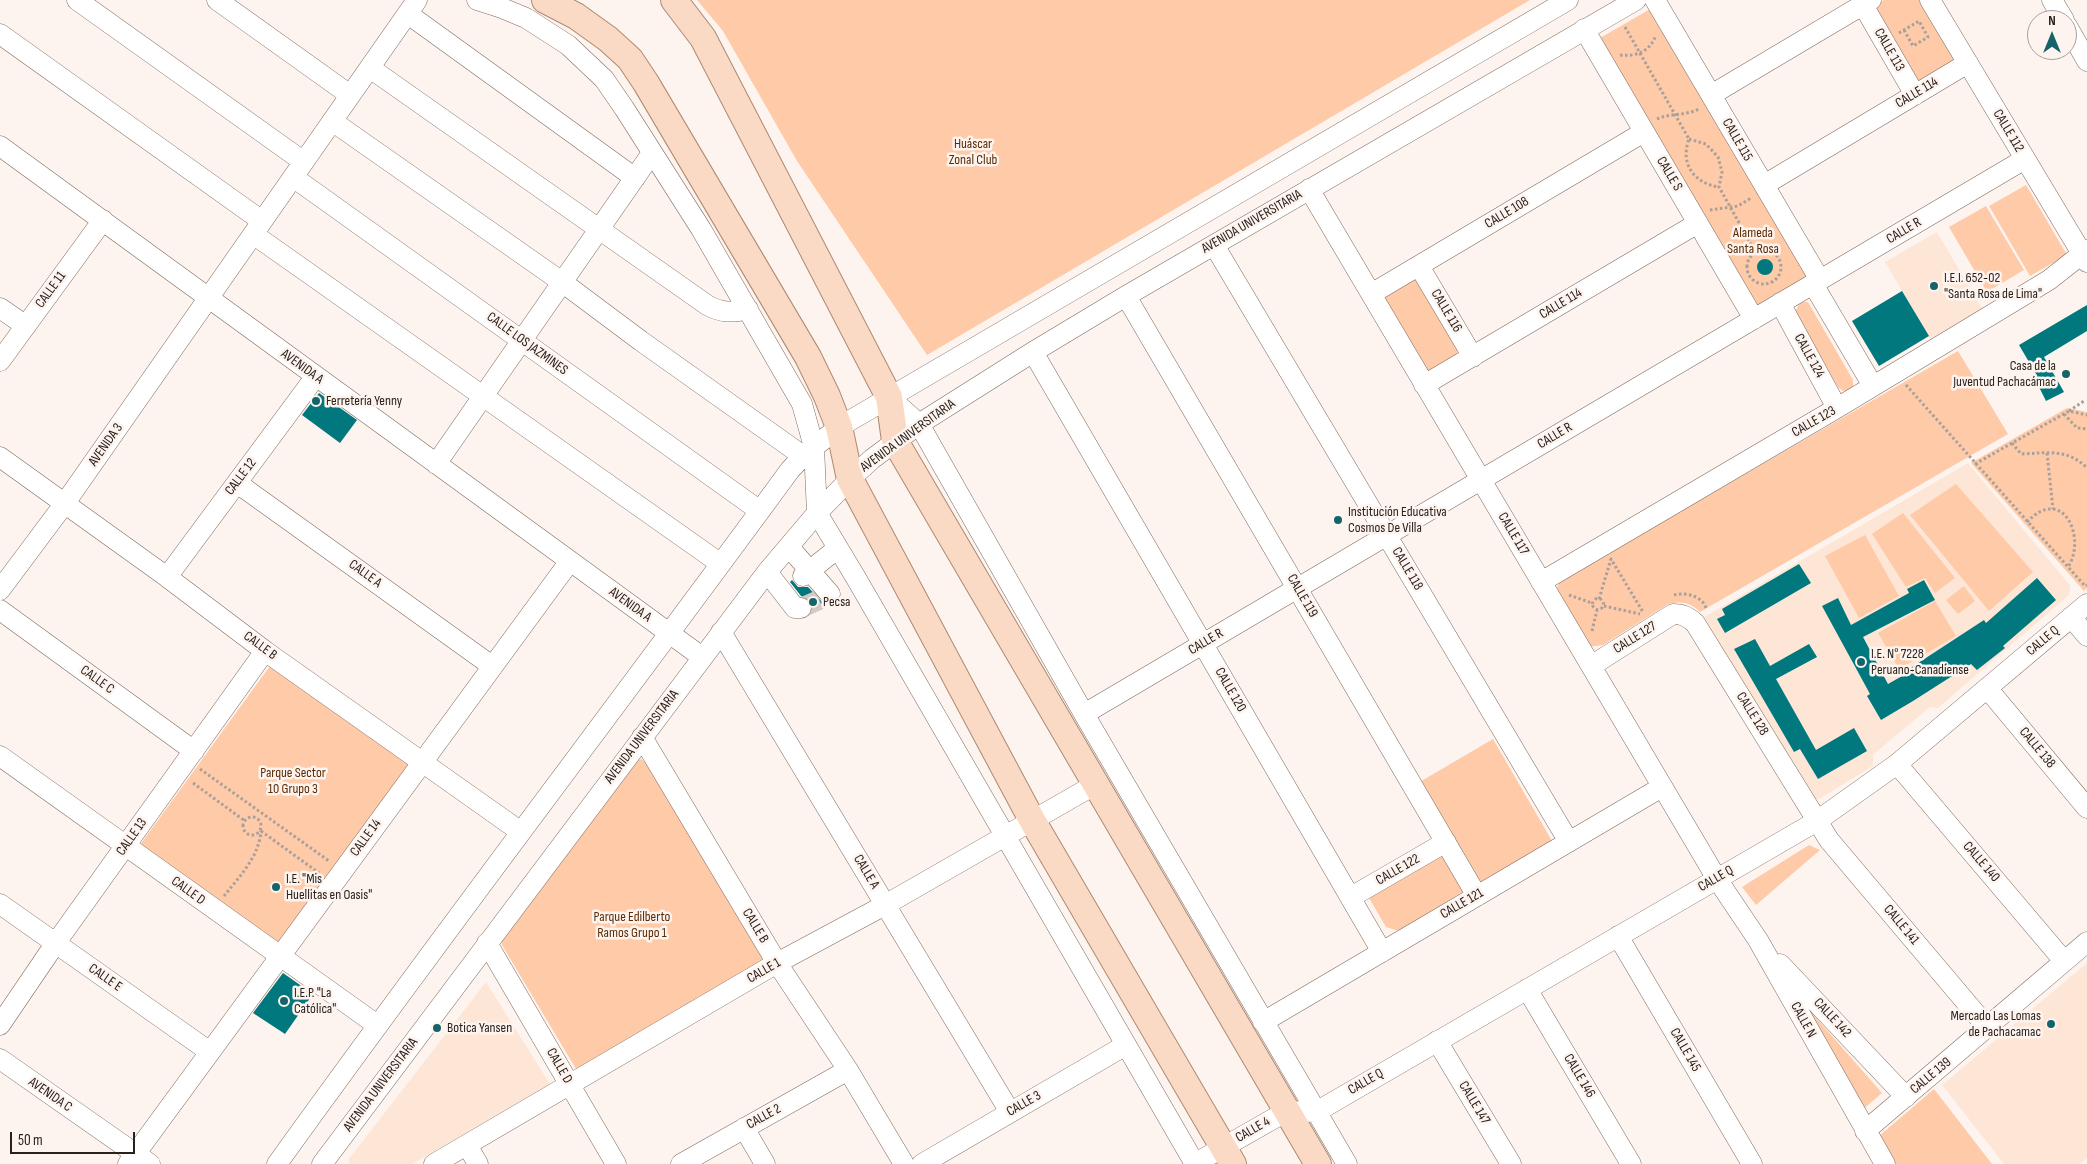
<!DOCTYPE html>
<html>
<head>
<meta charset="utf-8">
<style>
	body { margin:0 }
	#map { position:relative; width:2087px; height:1164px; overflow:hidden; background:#fef4ef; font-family:"Sofia Sans Condensed",sans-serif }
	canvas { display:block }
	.north { position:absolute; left:2027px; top:10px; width:50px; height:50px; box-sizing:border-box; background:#fef4ef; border:1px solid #a9a09b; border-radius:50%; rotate:0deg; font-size:14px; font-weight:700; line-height:20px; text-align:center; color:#29211c }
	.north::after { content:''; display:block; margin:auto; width:18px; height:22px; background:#156469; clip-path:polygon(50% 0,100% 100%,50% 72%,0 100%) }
	.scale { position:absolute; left:10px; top:1132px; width:125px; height:22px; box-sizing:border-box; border:2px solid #29211c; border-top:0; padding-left:6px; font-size:15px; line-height:18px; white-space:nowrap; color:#29211c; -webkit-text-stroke:4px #fef4ef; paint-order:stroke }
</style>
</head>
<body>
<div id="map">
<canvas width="2087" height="1164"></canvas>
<div class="north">N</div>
<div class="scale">50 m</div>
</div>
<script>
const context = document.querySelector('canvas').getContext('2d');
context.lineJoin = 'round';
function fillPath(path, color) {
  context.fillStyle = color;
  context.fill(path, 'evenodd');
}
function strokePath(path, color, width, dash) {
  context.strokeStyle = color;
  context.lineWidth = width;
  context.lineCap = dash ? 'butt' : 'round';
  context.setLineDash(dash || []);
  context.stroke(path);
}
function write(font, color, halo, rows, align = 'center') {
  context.font = font + ' "Sofia Sans Condensed",sans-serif';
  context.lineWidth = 5;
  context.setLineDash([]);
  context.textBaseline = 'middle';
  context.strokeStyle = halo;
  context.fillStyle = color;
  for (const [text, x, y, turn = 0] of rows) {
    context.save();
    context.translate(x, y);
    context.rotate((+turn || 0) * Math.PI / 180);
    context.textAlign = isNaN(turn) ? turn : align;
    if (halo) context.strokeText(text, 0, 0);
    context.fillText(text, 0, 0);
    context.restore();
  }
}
fillPath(new Path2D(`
	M1937 232 1983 310 1930 339 1885 262Z
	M1968 463 2070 585 2069 595 1938 708 1930 707 1873 755V766L1819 799 1811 798 1704 617Z
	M2087 963V1158L2080 1164H2004L1942 1085Z
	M486 982 550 1084 412 1164H350L348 1160Z`), '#fee6d7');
fillPath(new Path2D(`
	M697 0H1530L927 355 797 161 723 31Z
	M1884 0H1921L1959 64 1918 87 1872 7Z
	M1652 8 1809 278 1757 308 1600 38Z
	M2026 185 2067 255 2030 276 1989 206Z
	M1986 206 2024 270 1987 292 1949 227Z
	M1416 279 1458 347 1457 355 1426 373 1384 307V295L1410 280Z
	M1804 302H1808L1853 380V390C1847 394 1844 392 1838 387L1795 312 1799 304Z
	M1958 351 2008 434 1700 612C1690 602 1681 601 1668 604L1603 645 1588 647 1556 590 1560 581Z
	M2067 408 2087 412V588L2084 591 1971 463Z
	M1956 484 2033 572 1989 611 1910 515Z
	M1903 513 1955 578 1935 593 1925 578 1906 587 1872 534Z
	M1865 535 1899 596 1859 618 1825 556Z
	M1964 586 1975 601 1958 614 1946 600Z
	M1935 601 1956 636 1899 669 1878 633Z
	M275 659 414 762 279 944 140 845Z
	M1493 739 1552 841 1477 884 1418 783Z
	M641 759 645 762 766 959 576 1069 502 945V937L636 761Z
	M1809 845 1820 850 1756 905 1742 887Z
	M1444 853 1464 891 1399 931 1386 927 1369 898Z
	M1789 987 1882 1093 1861 1111Z
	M1934 1089 1992 1164H1893L1878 1137Z`), '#fecaa8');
fillPath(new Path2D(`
	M1757 267a8 8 0 1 1 16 0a8 8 0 1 1-16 0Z
	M1902 291 1929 336 1879 366 1852 321Z
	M2087 305V331L2044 357 2064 392 2046 401 2033 375 2036 374 2019 345Z
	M319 393 357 420 340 443 302 415Z
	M1799 564 1811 583 1725 633 1717 619 1725 615 1722 609Z
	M2037 578 2056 600 2003 646 2005 648 1977 670 1971 664 1913 701 1881 720 1867 696 1870 694 1822 606 1838 598 1851 625 1909 593 1907 589 1924 580 1935 600 1863 637 1888 684 1911 671 1909 669 1984 620 1986 623Z
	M792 580 798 587H808L823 603 813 608 811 602 806 598 801 596 790 582Z
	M1755 639 1770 666 1809 644 1817 657 1776 679 1816 750 1854 728 1867 751 1818 779 1800 749 1794 752 1734 649Z
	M283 973 313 994 285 1034 253 1013Z`), '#00787d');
strokePath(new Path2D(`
	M801 608 826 597`), '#d3cac5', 20, [20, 10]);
const minor = new Path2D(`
	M77 0 304 162
	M217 0 350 95
	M477 0 502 8 526 18 568 45 604 79 624 108 701 229 802 404 814 447 817 513 856 578 1195 1164
	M1655 0 1820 280
	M1930 0 2087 262
	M2052 0 2064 20
	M1863 5 1915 95
	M408 14 635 178
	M2067 26 2087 61
	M1584 29 1754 319
	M0 34 262 221
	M370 68 707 305C721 313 732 313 748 309
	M1711 95 1871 0
	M332 121 562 282 641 341 803 456
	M0 146 702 657
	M293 177 760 511
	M1764 185 1968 63
	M1309 189 1717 879 1758 940 1885 1164
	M253 234 721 564
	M1214 245 1569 842
	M1419 266 1473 357
	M1813 284 1873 386
	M1371 294 1644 132
	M1126 296 1477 896
	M1780 303 1837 408
	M0 308 26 326
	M1033 352 1382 952
	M0 361 103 220
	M1424 385 1698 223
	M889 397 919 424 1084 714 1347 1164
	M0 457 167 577 265 651 521 832
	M436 464 652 153
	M237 483 492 666
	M789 547 830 594
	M767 572 795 608H801
	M803 576 838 548
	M167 577 316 376
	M1541 582 1837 408 2049 280 2087 250
	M0 590 65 503 417 0
	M0 610 194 751
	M2071 617 2087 636
	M721 632 1010 1112
	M1591 666 1673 614C1683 614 1688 617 1695 623L1829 840 1987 1027
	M1987 688 2087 808
	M1084 714 2025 159
	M642 737 777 963 848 1070 904 1164
	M0 756 377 1025
	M1897 764 2064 961
	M1351 897 1446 842
	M0 904 210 1052
	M1618 936 1752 1164
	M487 943 616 1164
	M1780 964 1906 1097
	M1527 989 1631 1164
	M1263 1022 1662 787
	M0 1025 55 944 265 651
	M1437 1041 1511 1164
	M0 1059 150 1164
	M744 1128 765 1164
	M1865 1131 2087 942
	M467 1145 478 1164
	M128 1164 570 561
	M277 1164C445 930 620 702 790 470L803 456 839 427 1568 0
	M322 1164 767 572 817 513 850 479 872 459 919 424 1033 352 1126 296 1636 0
	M434 1164 777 963 885 905 1096 784
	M681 1164 848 1070
	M922 1164 1126 1045
	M1194 1164 1287 1111 1316 1112 1817 821 1897 764 2087 604`);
const major = new Path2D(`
	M545 0 576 16 608 39 630 59 646 83 808 357 827 396 839 427 850 479 1032 820 1233 1164
	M674 0 703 38 889 397 895 441 1318 1164`);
strokePath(minor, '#7e6a5e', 21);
strokePath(major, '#ae8971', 28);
strokePath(new Path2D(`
	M1625 27 1689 139C1680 163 1693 183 1719 187
	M1899 33 1919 21 1928 37 1913 46 1904 30
	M1620 55C1637 57 1650 51 1656 35
	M1657 119C1670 113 1685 116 1699 109
	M1689 139 1706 144 1718 157 1722 172 1719 187 1756 253
	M1710 210 1738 206 1751 198
	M1747 267a17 17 0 1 1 34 0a17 17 0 1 1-34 0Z
	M1906 385 2085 586 2087 585
	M2069 411 2084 401
	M2064 414 2077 428 2087 429
	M2012 443 2021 454C2047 453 2067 448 2087 468
	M2047 453 2053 509
	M1975 464 2069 411 2087 415
	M2027 522C2063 484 2087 538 2068 567
	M1569 595 1592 603
	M1674 595C1686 592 1702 596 1706 608
	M1592.5 604a5.5 5.5 0 1 1 11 0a5.5 5.5 0 1 1-11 0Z
	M1599 599 1611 559 1643 612
	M1604 606 1640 614
	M1592 631 1597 610
	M200 769 329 861
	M193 783 245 821
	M243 826a9 9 0 1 1 18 0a9 9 0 1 1-18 0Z
	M261 831 319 873
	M224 896C239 877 259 857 261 831`), '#a9a09b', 3, [2.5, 2.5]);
strokePath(minor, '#fff', 20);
strokePath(major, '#fadac5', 26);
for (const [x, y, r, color] of [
	[1934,286,5,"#156469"],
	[2066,374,5,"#156469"],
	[316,401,5,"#156469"],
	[1338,520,5,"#156469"],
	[813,602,5,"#156469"],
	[1861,662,5,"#156469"],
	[276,887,5,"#156469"],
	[284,1001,5,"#156469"],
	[2051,1024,5,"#156469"],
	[437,1028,5,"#156469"]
]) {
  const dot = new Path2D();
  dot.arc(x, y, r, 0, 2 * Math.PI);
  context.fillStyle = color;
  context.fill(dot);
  strokePath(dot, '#fef4ef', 2);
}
write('14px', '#29211c', '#fef4ef', [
	["CALLE 113",1889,50,60],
	["CALLE 114",1917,93,-31],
	["CALLE 112",2008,131,59],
	["CALLE 115",1737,140,60],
	["CALLE S",1669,174,59],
	["CALLE 108",1507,213,-31],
	["AVENIDA UNIVERSITARIA",1252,222,-30],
	["CALLE R",1904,231,-31],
	["CALLE 11",51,290,-54],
	["CALLE 114",1561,304,-31],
	["CALLE 116",1446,311,59],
	["CALLE LOS JAZMINES",527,344,36],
	["CALLE 124",1809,356,61],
	["AVENIDA A",302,367,36],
	["CALLE 123",1814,422,-30],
	["AVENIDA UNIVERSITARIA",908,436,-36],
	["CALLE R",1555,436,-31],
	["AVENIDA 3",106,445,-55],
	["CALLE 12",241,477,-53],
	["CALLE 117",1513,534,59],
	["CALLE 118",1407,569,59],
	["CALLE A",365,574,36],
	["CALLE 119",1302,596,60],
	["AVENIDA A",630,605,36],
	["CALLE 127",1635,638,-32],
	["CALLE Q",2043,641,-40],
	["CALLE R",1206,642,-31],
	["CALLE B",260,646,36],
	["CALLE C",97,680,36],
	["CALLE 120",1230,690,60],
	["CALLE 128",1752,714,58],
	["AVENIDA UNIVERSITARIA",642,737,-53],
	["CALLE 138",2037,748,50],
	["CALLE 13",132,837,-55],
	["CALLE 14",366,838,-54],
	["CALLE 140",1981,862,49],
	["CALLE 122",1398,870,-30],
	["CALLE A",866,872,59],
	["CALLE Q",1716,879,-30],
	["CALLE D",188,891,36],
	["CALLE 121",1462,904,-30],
	["CALLE 141",1901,925,50],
	["CALLE B",755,926,59],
	["CALLE 1",764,971,-30],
	["CALLE E",105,978,35],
	["CALLE 142",1832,1018,47],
	["CALLE N",1803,1020,61],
	["CALLE 145",1685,1050,60],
	["CALLE D",559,1066,60],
	["CALLE 146",1579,1076,59],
	["CALLE 139",1931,1076,-40],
	["CALLE Q",1366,1082,-30],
	["AVENIDA UNIVERSITARIA",381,1085,-53],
	["AVENIDA C",50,1095,35],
	["CALLE 147",1474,1103,59],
	["CALLE 3",1024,1104,-30],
	["CALLE 2",764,1117,-29],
	["CALLE 4",1253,1130,-30]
]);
write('14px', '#5b2b03', '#fef4ef', [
	["Huáscar",973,144],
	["Zonal Club",973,160],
	["Alameda",1753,233],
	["Santa Rosa",1753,249],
	["Parque Sector",293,773],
	["10 Grupo 3",293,789],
	["Parque Edilberto",632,917],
	["Ramos Grupo 1",632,933]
]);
write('14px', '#29211c', '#fef4ef', [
	["I.E.I. 652-02",1944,278],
	["\"Santa Rosa de Lima\"",1944,294],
	["Casa de la",2056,366,"right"],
	["Juventud Pachacámac",2056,382,"right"],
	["Ferretería Yenny",326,401],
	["Institución Educativa",1348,512],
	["Cosmos De Villa",1348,528],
	["Pecsa",823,602],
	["I.E. N° 7228",1871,654],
	["Peruano-Canadiense",1871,670],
	["I.E. \"Mis",286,879],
	["Huellitas en Oasis\"",286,895],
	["I.E.P. \"La",294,993],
	["Católica\"",294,1009],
	["Mercado Las Lomas",2041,1016,"right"],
	["de Pachacamac",2041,1032,"right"],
	["Botica Yansen",447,1028]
], 'left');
</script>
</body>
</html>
